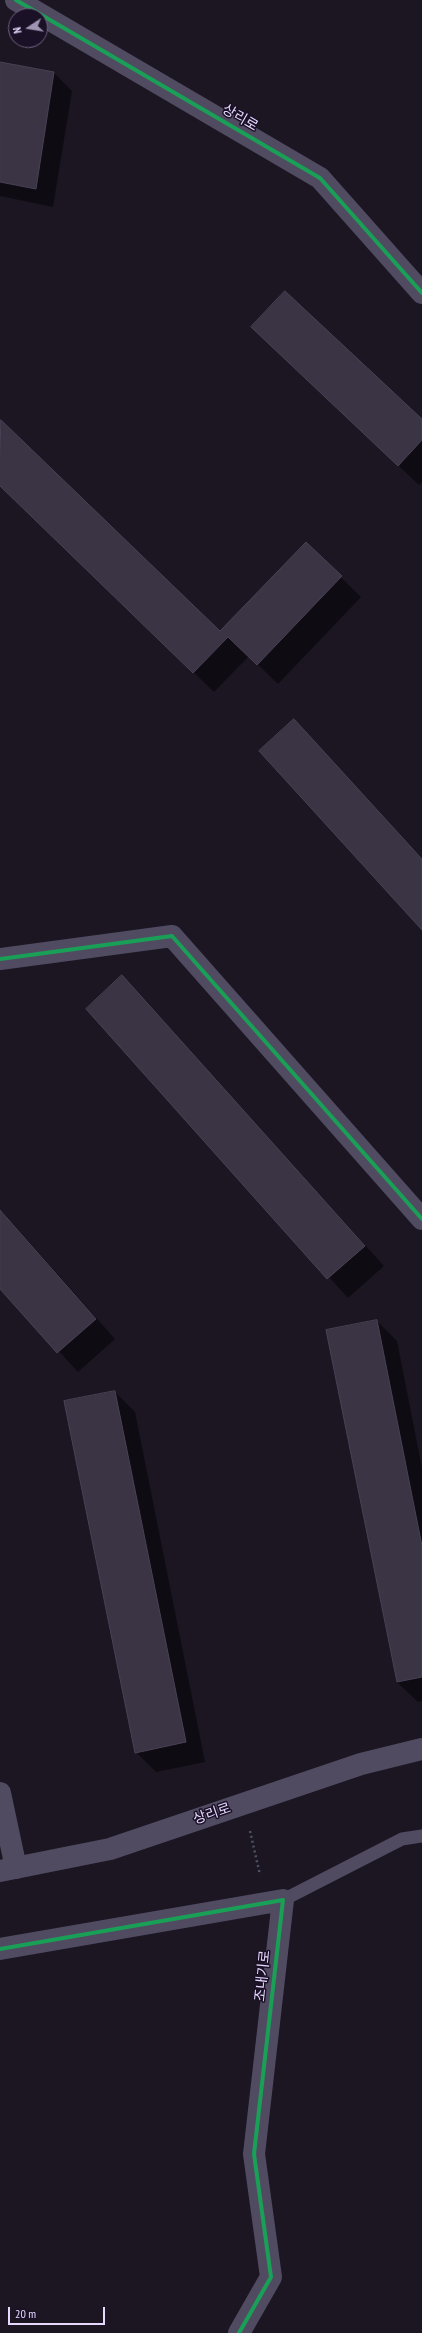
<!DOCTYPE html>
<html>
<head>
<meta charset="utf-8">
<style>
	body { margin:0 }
	#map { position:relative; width:422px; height:2333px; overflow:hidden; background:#1b1622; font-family:"PT Sans Narrow",sans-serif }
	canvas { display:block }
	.north { position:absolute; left:8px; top:8px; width:40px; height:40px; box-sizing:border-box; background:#1a1127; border:1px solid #6c617d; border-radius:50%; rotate:258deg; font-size:11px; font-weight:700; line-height:16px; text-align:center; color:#e6d8fe }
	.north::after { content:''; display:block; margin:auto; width:14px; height:18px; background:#9f94b1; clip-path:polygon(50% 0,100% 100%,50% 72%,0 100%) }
	.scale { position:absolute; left:8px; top:2307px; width:97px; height:18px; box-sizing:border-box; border:2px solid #e6d8fe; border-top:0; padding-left:5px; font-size:12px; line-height:14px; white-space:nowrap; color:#e6d8fe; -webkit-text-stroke:3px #1a1127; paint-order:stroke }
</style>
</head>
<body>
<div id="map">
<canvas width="422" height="2333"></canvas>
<div class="north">N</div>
<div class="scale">20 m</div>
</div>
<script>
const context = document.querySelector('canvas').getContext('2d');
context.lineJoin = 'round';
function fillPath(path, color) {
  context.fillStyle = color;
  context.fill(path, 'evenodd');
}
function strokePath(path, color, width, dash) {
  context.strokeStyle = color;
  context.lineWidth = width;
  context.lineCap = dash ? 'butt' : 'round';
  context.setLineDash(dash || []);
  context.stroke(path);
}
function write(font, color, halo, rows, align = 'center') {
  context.font = font + ' "PT Sans Narrow","Noto Sans KR",sans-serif';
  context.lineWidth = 3;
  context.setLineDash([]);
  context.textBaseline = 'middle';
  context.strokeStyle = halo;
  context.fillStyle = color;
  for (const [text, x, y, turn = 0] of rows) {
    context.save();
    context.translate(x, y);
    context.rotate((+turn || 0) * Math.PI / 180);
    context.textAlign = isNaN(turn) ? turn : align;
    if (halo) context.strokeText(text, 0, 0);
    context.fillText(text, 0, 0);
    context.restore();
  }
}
fillPath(new Path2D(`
	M0 63 54 73 72 91 53 207 0 196Z
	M252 327 422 420V482L419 485Z
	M1 421 220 633 306 543 361 597 278 684 249 656 214 692 0 485Z
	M294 720 422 858V929Z
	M122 977 384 1266 348 1298 87 1009Z
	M0 1209 115 1339 78 1372 0 1287Z
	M377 1321 397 1341 422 1468V1701L418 1702 397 1682Z
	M115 1392 135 1412 205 1762 156 1772 136 1752Z`), '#0007');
const building = new Path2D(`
	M0 62 54 72 36 189 0 182Z
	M285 291 422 419V440L398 466 251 327Z
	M1 420 220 631 306 542 342 576 257 665 228 637 193 673 0 486Z
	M294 719 422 859V930L259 751Z
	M122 975 365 1246 327 1279 86 1009Z
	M0 1210 96 1319 57 1353 0 1289Z
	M377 1320 422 1546V1677L397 1682 326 1330Z
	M115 1391 186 1742 135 1753 64 1401Z`);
fillPath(building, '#3b3444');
strokePath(building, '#494155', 1);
strokePath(new Path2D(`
	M250 1831 260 1875`), '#4d5363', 2.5, [2, 3]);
strokePath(new Path2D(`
	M283 1900 402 1839 422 1836`), '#514b62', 13);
strokePath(new Path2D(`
	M0 959 172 936 422 1219
	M0 1793 16 1868
	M0 1949 283 1900 254 2154 271 2277 239 2333`), '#514b62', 22);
strokePath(new Path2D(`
	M16 0 320 178 422 293
	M0 1871 110 1849 361 1764 422 1749`), '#514b62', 22);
strokePath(new Path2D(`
	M16 0 320 178 422 293
	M0 959 172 936 422 1219
	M0 1949 283 1900 254 2154 271 2277 239 2333`), '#1a9f57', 4);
write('14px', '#e6d8fe', '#1a1127', [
	["상리로",240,118,30],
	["상리로",212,1814,-19],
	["조내기로",263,1976,-84]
]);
</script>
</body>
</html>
